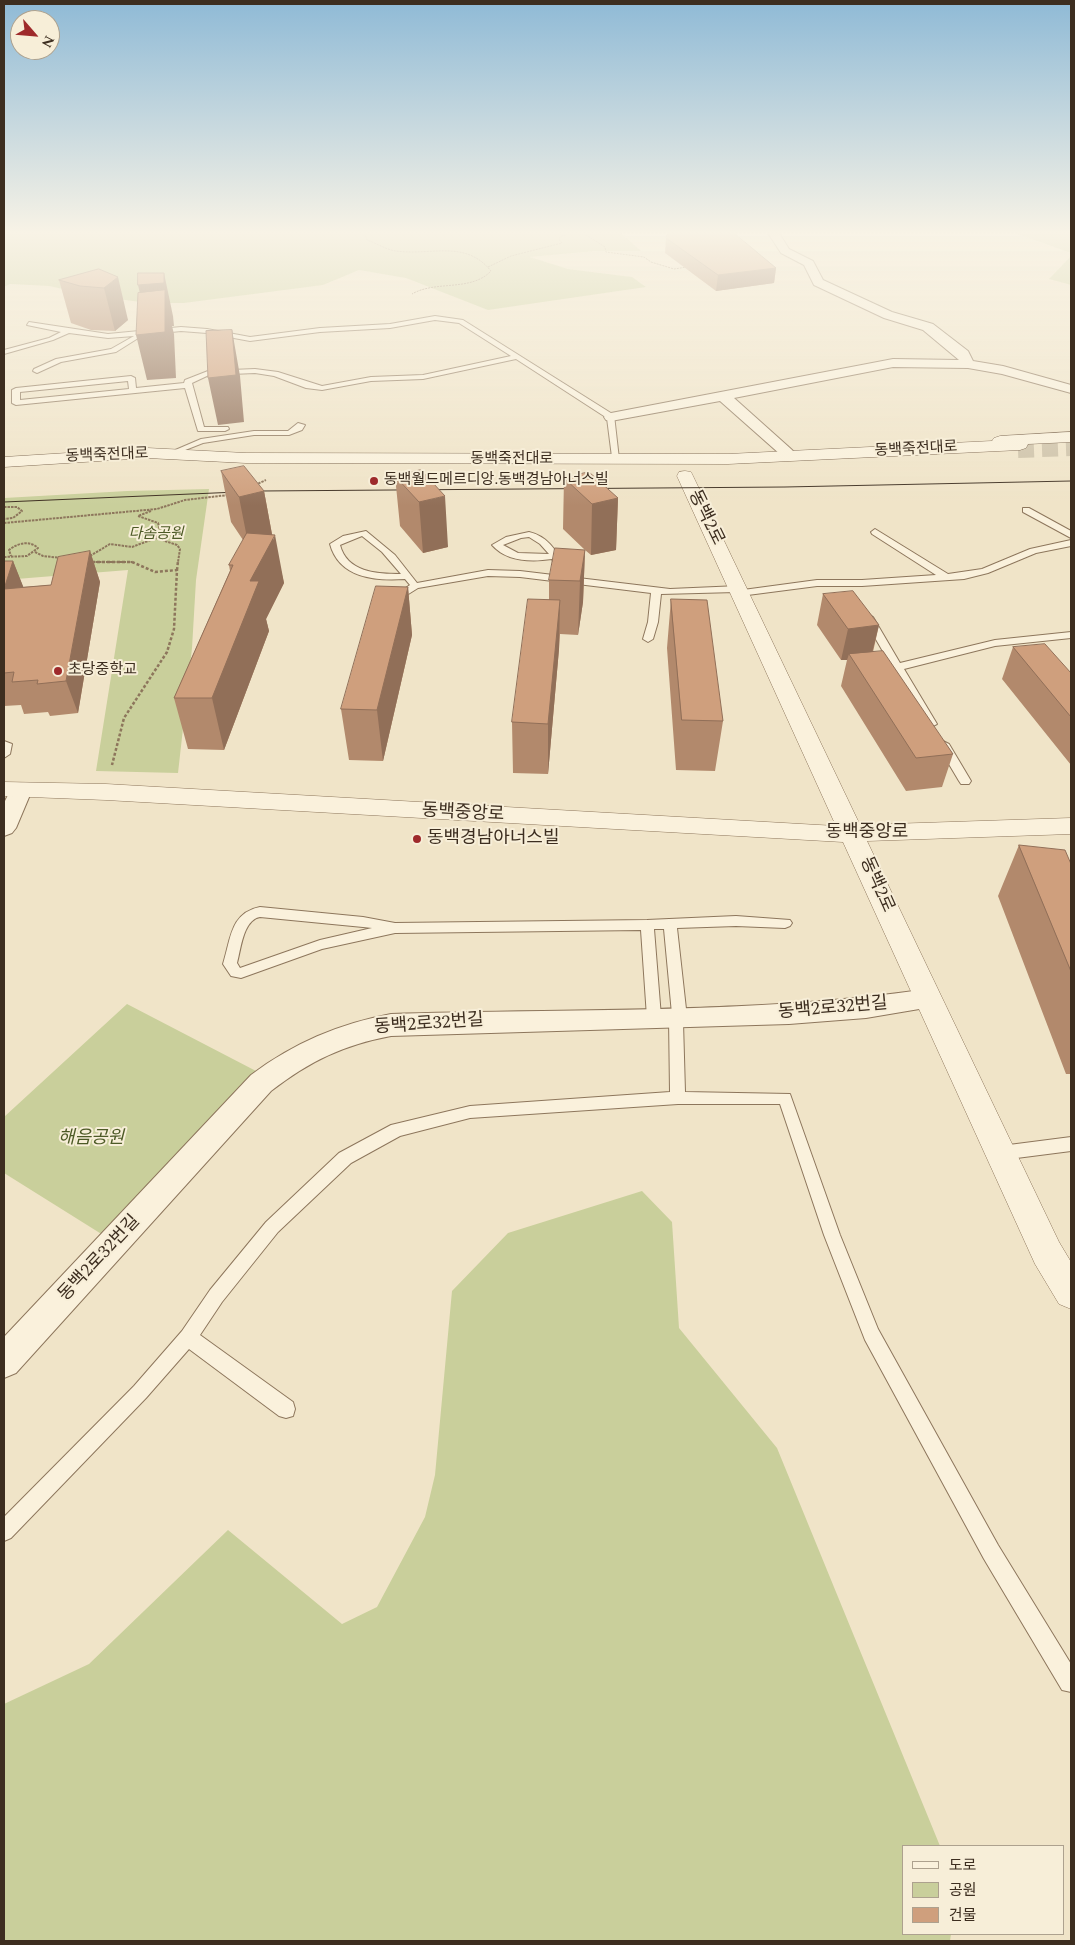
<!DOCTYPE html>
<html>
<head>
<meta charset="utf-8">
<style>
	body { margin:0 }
	#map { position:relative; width:1075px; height:1945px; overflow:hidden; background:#f0e4c8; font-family:Spectral,"Noto Sans KR",serif }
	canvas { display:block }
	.frame { position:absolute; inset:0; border:5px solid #3d2e20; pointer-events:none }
	.legend { position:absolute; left:902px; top:1845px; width:162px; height:90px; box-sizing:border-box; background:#f7eed8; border:1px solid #ada18e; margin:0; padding:6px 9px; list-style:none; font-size:15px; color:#3d2e20 }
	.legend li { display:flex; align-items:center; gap:10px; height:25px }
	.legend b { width:25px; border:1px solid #ada18e }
	.north { position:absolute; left:10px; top:10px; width:50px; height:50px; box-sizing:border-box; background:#f7eed8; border:1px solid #ada18e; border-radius:50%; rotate:117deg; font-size:14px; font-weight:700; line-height:20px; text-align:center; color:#3d2e20 }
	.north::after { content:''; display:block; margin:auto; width:18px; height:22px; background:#9e2a2b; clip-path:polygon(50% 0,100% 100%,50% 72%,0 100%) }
</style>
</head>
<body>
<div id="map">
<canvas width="1075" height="1945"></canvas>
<div class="frame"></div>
<ul class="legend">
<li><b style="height:6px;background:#faf1dc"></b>도로</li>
<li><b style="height:14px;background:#c9cf9b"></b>공원</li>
<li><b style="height:14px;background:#cf9f7d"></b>건물</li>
</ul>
<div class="north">N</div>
</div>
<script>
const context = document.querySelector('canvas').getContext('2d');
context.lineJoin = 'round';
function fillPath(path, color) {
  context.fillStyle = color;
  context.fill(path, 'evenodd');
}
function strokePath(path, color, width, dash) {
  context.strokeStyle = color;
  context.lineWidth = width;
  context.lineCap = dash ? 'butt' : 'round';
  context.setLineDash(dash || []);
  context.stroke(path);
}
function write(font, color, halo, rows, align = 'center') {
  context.font = font + ' Spectral,"Noto Sans KR",serif';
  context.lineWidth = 4;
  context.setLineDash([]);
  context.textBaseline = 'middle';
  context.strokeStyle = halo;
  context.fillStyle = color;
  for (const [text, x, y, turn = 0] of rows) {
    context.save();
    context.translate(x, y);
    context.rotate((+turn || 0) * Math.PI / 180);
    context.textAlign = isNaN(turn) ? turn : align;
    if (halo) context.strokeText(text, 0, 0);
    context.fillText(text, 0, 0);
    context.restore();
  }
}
fillPath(new Path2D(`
	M4 233H621L641 251H596L530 257 568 269 632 277 646 287 488 310 406 278 359 270 323 285 184 303H148L95 296 49 286 10 284 4 287Z
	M1015 233H1071V253Z
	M1071 256V285L1049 279Z
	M209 489 196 580 192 648 178 773 96 771 128 570 4 580V498L127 491Z
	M127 1004 256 1071 103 1235 4 1173V1117Z
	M642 1191 672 1222 679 1328 777 1448 940 1846H904V1934H951L950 1941H4V1704L89 1664 228 1530 342 1624 377 1607 425 1517 435 1475 452 1291 508 1233Z`), '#c9cf9b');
strokePath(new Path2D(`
	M1018 450 1071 448`), '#ccc0a6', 16, [16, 8]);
const service = new Path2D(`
	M435 316 463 320 614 415 619 459 612 457 607 418 516 359 423 379 371 381 322 390 306 388 274 376 255 373 209 375 192 383 204 427H228L229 429 225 431H198L185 388 16 405 12 403V390L16 388 131 376 135 378 136 388 184 383 185 380 208 371 255 369 278 372 322 386 371 377 423 375 511 356 459 323 435 320 390 328 320 332 250 341 207 333 181 331 143 335 116 352 61 362 37 373 33 371 34 369 56 359 111 349 134 336 108 338 69 333 53 340 4 354V350L49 338 61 332 27 325 29 322 108 334 181 327 207 329 250 337 320 328 390 324ZM128 381 129 389 20 400V392Z
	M298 423 305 425 302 430 289 435H254L203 443 170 456 166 454 201 439 254 431H288Z
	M1023 508H1029L1071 531V538L1023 512Z
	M875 529 948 574 982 569 1030 549 1071 540V546L1036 553 988 573 964 579 862 586H817L740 596 736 592 661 594 658 622 653 639 648 642 643 639 648 622 651 593 520 577 488 576 418 588 394 603 389 600 391 598 410 585 405 579C375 581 339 578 330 544L343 536 366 531 395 555 417 583 488 570 520 571 670 589 739 586 743 590 817 580H862L936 575 872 534 871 532ZM362 536 382 552 401 574C376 574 347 572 340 545Z
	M529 532C550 537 557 553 567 570L565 572H559L552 559C531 562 507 562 492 545L506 537ZM529 537 540 544 549 554 518 553 503 545 521 538Z
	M868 614 873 617 900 663 995 640 1071 632V638L995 646 904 669 937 724 931 727 925 724 863 617Z
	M4 741 12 744 10 754 4 758Z
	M943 741 949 744 971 781 969 784H961L959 781 937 744Z
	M260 907 363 917 395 923 647 920 736 916 790 920 792 923 790 926 785 928 736 926 677 928 687 1018 683 1022 685 1092 790 1094 840 1235 878 1329 998 1545 1071 1664V1692L1062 1690 984 1559 865 1340 824 1235 780 1104H678L470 1118 400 1136 351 1163 278 1232 222 1302 200 1335 293 1402 295 1409 293 1416 286 1418 279 1416 189 1349 146 1398 11 1538 4 1541V1517L134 1386 182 1331 210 1290 266 1222 339 1153 391 1125 470 1106 670 1092 669 1018 672 1014 664 929H654L661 1017 659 1021H649L647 1017 641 930 395 933 322 949 241 978 231 976 223 964C231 939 230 913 260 907ZM260 917 363 927 372 928 320 940 240 968 237 963C241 949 243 920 260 917Z
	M1071 1137V1151L1001 1160 995 1158 993 1153 995 1148 1001 1146Z`);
const minor = new Path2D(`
	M768 233H779L789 249 813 261 823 280 892 312 933 324 968 351 973 361 1003 366 1071 385V393L1002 374 968 368 893 367 734 398 791 449 794 452 791 455H781L720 401 611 421 606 420 604 417 606 414 611 413 893 359 959 360 923 330 884 318 814 285 804 265 781 253Z
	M21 783 29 785 32 790 16 828 12 833 4 836V803L13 785Z
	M928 989 937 992 941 999 937 1006 866 1018 789 1024 391 1036C343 1045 310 1061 271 1091L16 1373 4 1378V1337L251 1075C294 1043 338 1024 391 1014 570 1008 751 1015 928 989Z`);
const tertiary = new Path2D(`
	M685 471 691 472 693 476 860 825 1071 818V834L867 841 1059 1242 1071 1262V1309L1059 1304 1035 1264 843 842 106 800 4 796V782L106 784 836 826 677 476 679 472Z`);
const secondary = new Path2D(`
	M1071 432V442L1028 444 1026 448 1020 450 728 464 246 463 147 458 4 467V457L147 448 246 453 728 454 992 441 994 438 1000 436Z`);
strokePath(service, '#8d765c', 2);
strokePath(minor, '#8d765c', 2);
strokePath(tertiary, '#8d765c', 1);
strokePath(secondary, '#6f573f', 1);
strokePath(new Path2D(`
	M365 233 367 240C376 243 387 250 396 251 431 256 465 239 491 271 471 292 436 280 412 294
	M583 233 605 247 606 252 644 257 651 262 674 269 687 267
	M488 267 511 256 562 243 559 240 560 237 571 233`), '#8d765c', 1, [2, 1]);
strokePath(new Path2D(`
	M255 485 266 480
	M4 507H17L22 511 13 518 4 519
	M151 511 138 516 158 523 160 531 156 538
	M4 523 157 509 185 500 228 495
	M35 552 43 556 61 558
	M90 556 110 544 132 547 156 538 177 545 180 549 178 562
	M4 557 27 556 38 548C29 540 18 543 9 550L11 556
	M92 562H132`), '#8d765c', 2, [2.5, 1]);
strokePath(new Path2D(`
	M92 562H132L155 572 177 570 174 629 167 652 124 718 112 765
	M177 570 178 561`), '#8d765c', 2.5, [3, 2]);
fillPath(service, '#faf1dc');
fillPath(minor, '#faf1dc');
fillPath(tertiary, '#faf1dc');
fillPath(secondary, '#faf1dc');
strokePath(new Path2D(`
	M4 502 261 491 785 487 1071 481`), '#3d2e20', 1);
fillPath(new Path2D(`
	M666 238 776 268 774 283 716 291 665 253Z
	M99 269 128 320 115 331 91 330 71 323 59 280Z
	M421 470 448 547 423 553 400 526 395 476Z
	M221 471 264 491 272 534 284 583 266 619 269 631 224 750 188 749 174 698 230 571 229 565 243 540 231 522Z
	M564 478 618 498 616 550 591 555 585 550 583 602 578 635 560 634 559 649 548 774 513 773 512 722 549 600V580L585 550 563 529Z
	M90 551 100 582 78 713 50 716 48 712 24 714 21 705 4 706V561H13L23 587 51 585Z
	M408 587 412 635 383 761 349 760 341 709Z
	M823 594 879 625 873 652 953 754 942 787 906 791 841 686 847 660H841L817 625Z
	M671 599 723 721 715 771 676 770 667 648Z
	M1013 647 1071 673V765L1002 679Z
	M1019 845 1071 864V1074H1066L998 896Z`), '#b2896c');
fillPath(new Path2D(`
	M776 268 774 283 716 291 718 275Z
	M164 273 173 316 174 326H172L174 334 176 378 147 380 136 335 148 328 138 285Z
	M118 277 128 320 115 331 104 288Z
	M232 330 240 376 244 422 218 425 208 378Z
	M264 491 273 540 275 535 284 583 266 619 269 631 224 750 212 698 249 548 239 497Z
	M445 496 448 547 423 553 419 502Z
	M618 498 616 550 591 555 592 504Z
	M585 550 583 602 578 635 580 581Z
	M90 551 100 582 78 713 66 681Z
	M13 561 25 591 4 589Z
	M408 587 412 635 383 761 377 710Z
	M560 600 559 649 548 774V724Z
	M879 625 871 657 849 654 847 660H841L848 629Z`), '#916f58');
const building = new Path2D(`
	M669 233H734L776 268 718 275 666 238Z
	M99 269 118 277 104 288 80 286 59 280Z
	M138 273H164V283L138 285Z
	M165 290V332L136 335 138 293Z
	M232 330 236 375 208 378 206 331Z
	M244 466 264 491 239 497 221 471Z
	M421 470 445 496 419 502 395 476Z
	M589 472 618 498 592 504 564 478Z
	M247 533 275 535 250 581H259L212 698H174L233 565H229Z
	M555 548 585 550 580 581 549 580Z
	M90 551 66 681 37 684 38 680 12 682 14 672 4 673V561H13L4 589 51 585 58 557Z
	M376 586 408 587 377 710 341 709Z
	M853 591 879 625 848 629 823 594Z
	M528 599 560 600 548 724 512 722Z
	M671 599 707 600 723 721 682 720Z
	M1045 644 1071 673V717L1013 647Z
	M883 651 953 754 916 758 849 654Z
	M1019 845 1065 850 1071 864V971Z`);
fillPath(building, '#cf9f7d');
strokePath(building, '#916f58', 1);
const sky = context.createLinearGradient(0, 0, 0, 506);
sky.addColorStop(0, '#8fbad6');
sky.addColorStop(0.46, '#f8f3e6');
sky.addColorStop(1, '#f8f3e600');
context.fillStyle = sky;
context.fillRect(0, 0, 1075, 506);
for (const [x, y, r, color] of [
	[374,481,5,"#9e2a2b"],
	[58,671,5,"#9e2a2b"],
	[417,839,5,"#9e2a2b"]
]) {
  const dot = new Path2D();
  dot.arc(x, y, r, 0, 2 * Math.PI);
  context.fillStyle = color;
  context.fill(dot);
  strokePath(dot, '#f7eed8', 2);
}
write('15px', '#3d2e20', '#f7eed8', [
	["동백죽전대로",916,450,-3],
	["동백죽전대로",107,456,-2],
	["동백죽전대로",512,460]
]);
write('15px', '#3d2e20', '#f7eed8', [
	["동백월드메르디앙.동백경남아너스빌",384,481],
	["초당중학교",68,671]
], 'left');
write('italic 15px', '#4d5a26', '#f7eed8', [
	["다솜공원",156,535]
]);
write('18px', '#3d2e20', '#f7eed8', [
	["동백2로",705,518,64],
	["동백중앙로",463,814,3],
	["동백중앙로",867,833],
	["동백2로",876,885,66],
	["동백2로32번길",833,1009,-5],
	["동백2로32번길",429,1025,-4],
	["동백2로32번길",100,1259,-47]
]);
write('18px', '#3d2e20', '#f7eed8', [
	["동백경남아너스빌",427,839]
], 'left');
write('italic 18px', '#4d5a26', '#f7eed8', [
	["해음공원",91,1139]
]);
</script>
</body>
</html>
